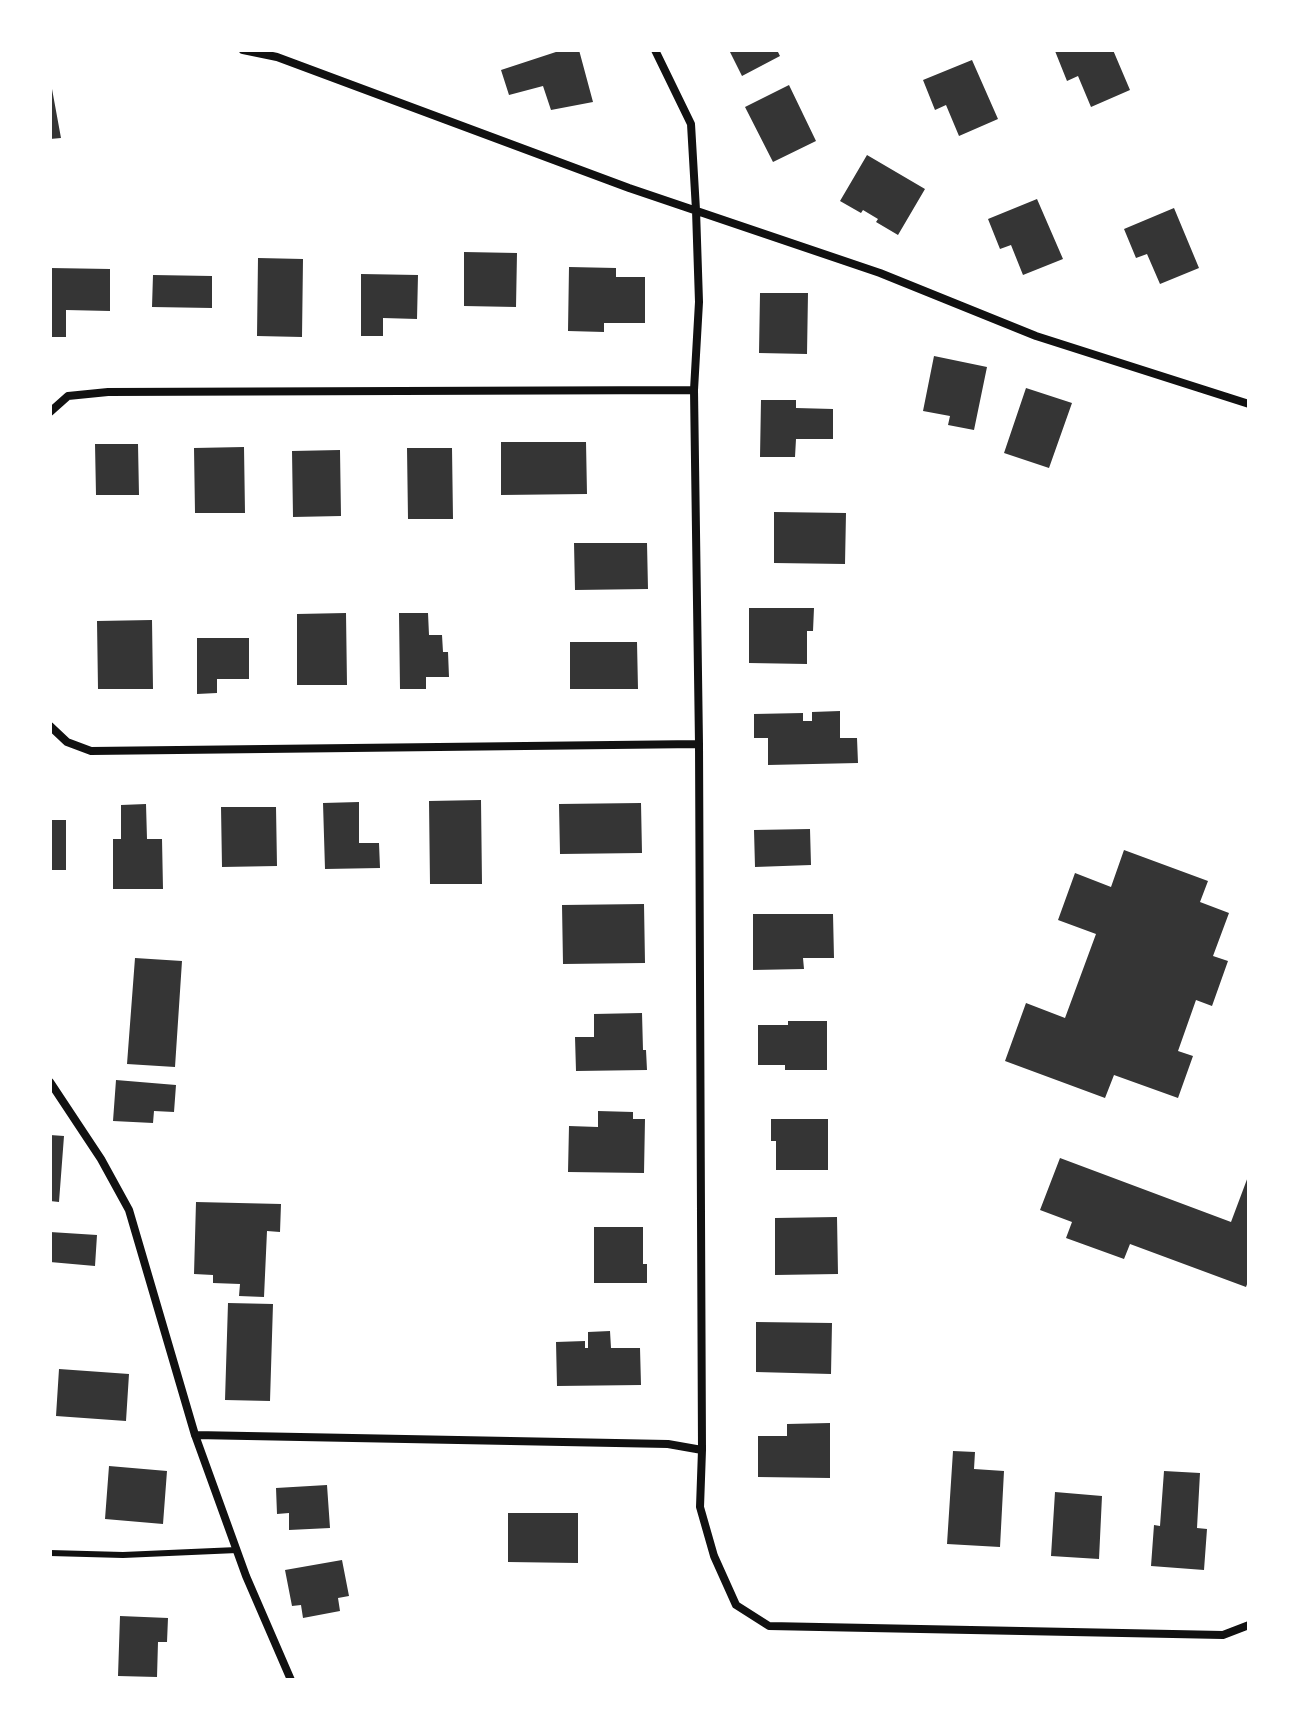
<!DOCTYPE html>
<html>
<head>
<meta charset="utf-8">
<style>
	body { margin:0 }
	#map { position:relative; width:1299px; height:1730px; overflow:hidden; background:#fff; font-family:Mulish,sans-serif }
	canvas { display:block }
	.frame { position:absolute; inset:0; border:52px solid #fff; pointer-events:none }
</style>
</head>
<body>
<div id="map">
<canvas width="1299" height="1730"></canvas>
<div class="frame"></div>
</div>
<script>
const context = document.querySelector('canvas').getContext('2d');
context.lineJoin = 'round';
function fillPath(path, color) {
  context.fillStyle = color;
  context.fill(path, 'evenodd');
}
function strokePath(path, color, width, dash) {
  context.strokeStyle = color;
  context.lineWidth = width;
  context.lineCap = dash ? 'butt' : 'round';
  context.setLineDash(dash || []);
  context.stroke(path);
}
fillPath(new Path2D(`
	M562 50H579L593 102 551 110 543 86 509 95 501 70Z
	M729 50H777L780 56 742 76Z
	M1057 50H1113L1130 90 1091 107 1078 76 1067 81 1055 51Z
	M972 60 998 119 959 136 946 105 935 110 923 80Z
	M50 78 61 138 50 139Z
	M789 85 816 141 773 162 745 107Z
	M867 155 925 189 898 235 876 222 878 219 863 210 861 213 840 201Z
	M1037 199 1063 259 1023 275 1011 245 1000 249 988 219Z
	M1174 208 1199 268 1160 284 1147 254 1136 258 1124 229Z
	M464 252 517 253 516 307 464 306Z
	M258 258 303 259 302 337 257 336Z
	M569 267 616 268V277H645V323H604V332L568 331Z
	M50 268 110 269V311L66 310V337H50Z
	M361 274 418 275 417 319 383 318V336H361Z
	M153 275 212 276V308L152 307Z
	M760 293H808L807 354 759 353Z
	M934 356 987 367 974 430 948 425 950 416 923 411Z
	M1026 388 1072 403 1049 468 1004 453Z
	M761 400H796V408L833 409V439H796L795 457H760Z
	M501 442H586L587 494 501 495Z
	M95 444H138L139 495H96Z
	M244 447 245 513H195L194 448Z
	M407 448H452L453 519H408Z
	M340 450 341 516 293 517 292 451Z
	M774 512 846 513 845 564 774 563Z
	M574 543H647L648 589 575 590Z
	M749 608H814L813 631H807V664L749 663Z
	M346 613 347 685H297V614Z
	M399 613H428L429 635H442L443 652H448L449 677H426V689H400Z
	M152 620 153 689H98L97 621Z
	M197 638H249V679H217V693L197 694Z
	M570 642H637L638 689H570Z
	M840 711V738H857L858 763 768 765V738H754V714L803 713V721H812V712Z
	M481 800 482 884H430L429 801Z
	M359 802V843H379L380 868 325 869 323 803Z
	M641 803 642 853 560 854 559 804Z
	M146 804 147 839H162L163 889H113V839H121V805Z
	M221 807H276L277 866 222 867Z
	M50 820H66V870H50Z
	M810 829 811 865 755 867 754 830Z
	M1124 850 1208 881 1200 902 1229 913 1213 956 1228 961 1212 1006 1196 1000 1178 1051 1193 1056 1178 1098 1114 1075 1105 1098 1005 1061 1026 1003 1065 1018 1096 934 1058 920 1075 873 1111 887Z
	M644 904 645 963 563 964 562 905Z
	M753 914H833L834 958H803L804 969 753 970Z
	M135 958 182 961 175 1067 127 1064Z
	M642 1013 643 1050H646L647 1070 576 1071 575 1037H594V1014Z
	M788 1021H827V1070H785V1065H758V1025H788Z
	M116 1080 176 1085 174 1112 154 1111 153 1123 113 1121Z
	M598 1111 633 1112V1119H645L644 1173 568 1172 569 1126 598 1127Z
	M771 1119H828V1170H776V1141H771Z
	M50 1135 64 1136 59 1202 50 1201Z
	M1060 1158 1231 1222 1249 1174V1279L1246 1287 1130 1244 1124 1259 1066 1238 1072 1222 1040 1210Z
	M196 1202 281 1204 280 1232 267 1231 264 1297 239 1296 240 1284 213 1283V1275L194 1274Z
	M837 1217 838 1274 775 1275V1218Z
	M594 1227H643V1264H647V1283H594Z
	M50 1232 97 1235 95 1266 50 1262Z
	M228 1303 273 1304 270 1401 225 1400Z
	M756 1322 832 1323 831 1374 756 1372Z
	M610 1331 611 1348H640L641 1385 557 1386 556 1342 585 1341V1348H588V1332Z
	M59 1369 129 1374 126 1421 56 1416Z
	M830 1423V1478L758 1477V1436H787V1424Z
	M953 1451 975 1452 974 1469 1004 1471 1000 1547 947 1544Z
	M109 1466 167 1471 163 1524 105 1519Z
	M1164 1471 1200 1473 1197 1528 1207 1529 1204 1570 1151 1566 1154 1525 1160 1526Z
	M327 1485 330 1528 289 1530V1513L277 1514 276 1488Z
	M1055 1492 1102 1496 1099 1559 1051 1556Z
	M508 1513H578V1563L508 1562Z
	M342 1560 349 1596 338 1598 340 1611 303 1618 301 1605 292 1606 285 1570Z
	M120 1616 168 1618 167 1642H158L157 1677 118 1676Z`), '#353535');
strokePath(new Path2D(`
	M50 1553 123 1555 237 1550`), '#111', 6);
strokePath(new Path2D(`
	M243 50 277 57 629 188 880 273 1036 336 1249 404
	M655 50 691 124 696 210 699 302 694 390 699 744 702 1450 700 1507 714 1556 736 1605 769 1626 1223 1635 1249 1625
	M50 412 68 396 108 392 694 390
	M50 726 67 742 91 751 699 744
	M50 1082 101 1159 129 1210 195 1435 246 1576 291 1680
	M195 1435 668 1444 702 1450`), '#111', 8);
</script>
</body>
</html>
